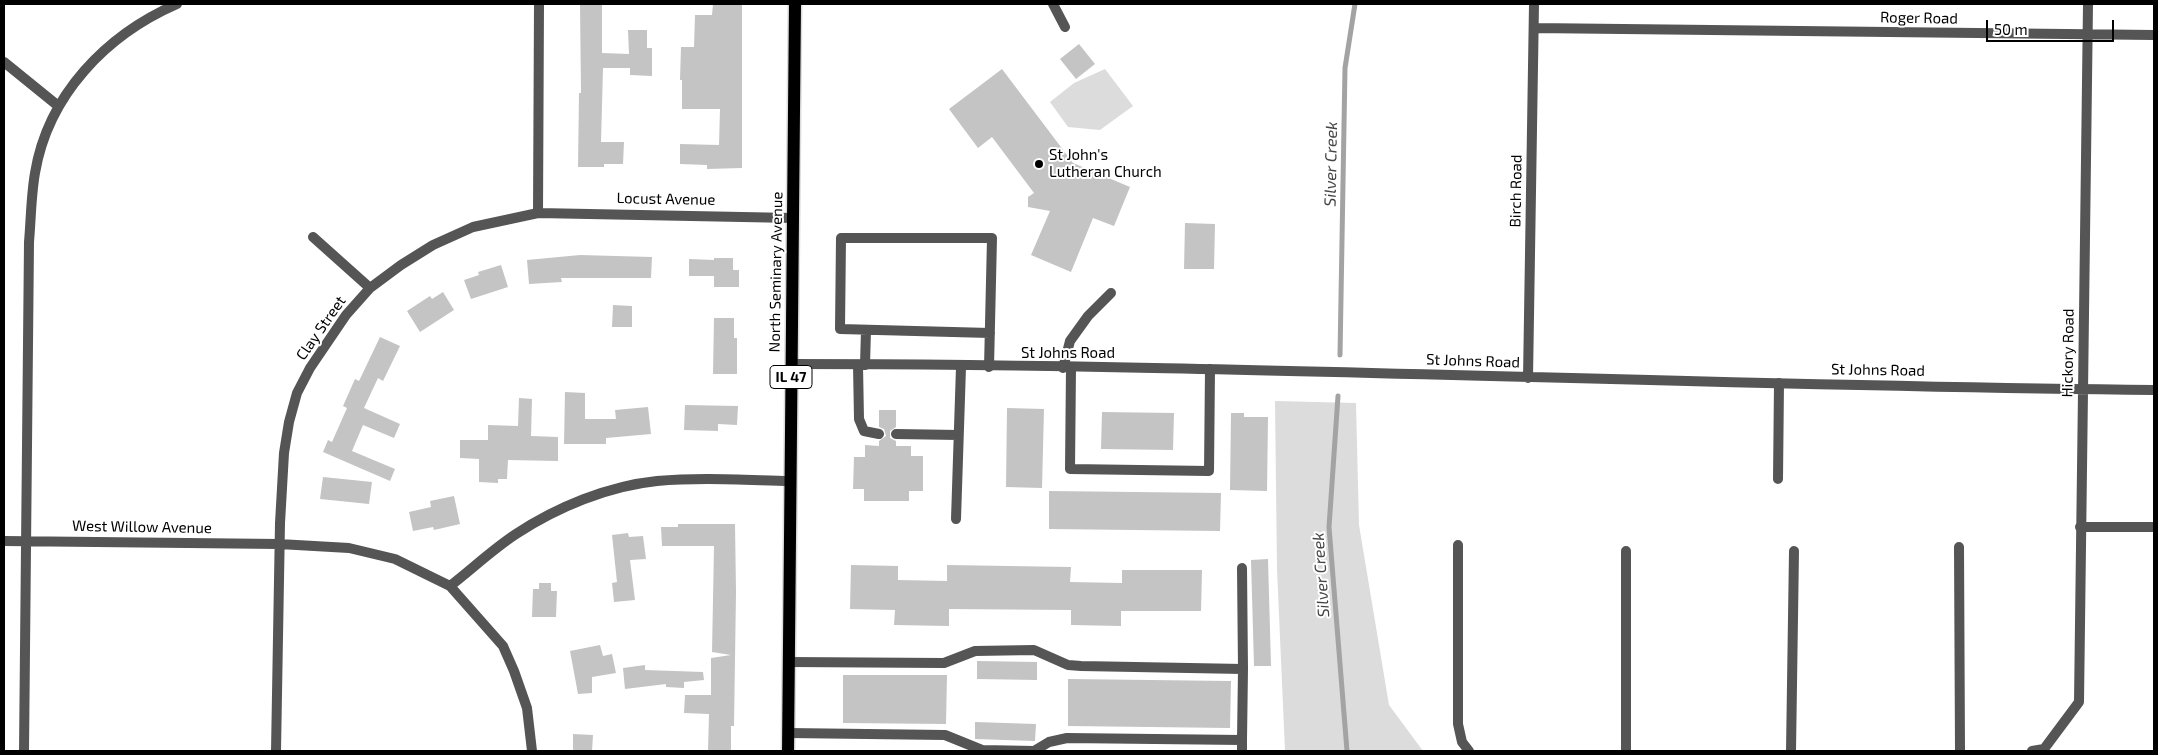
<!DOCTYPE html>
<html>
<head>
<meta charset="utf-8">
<style>
	body { margin:0 }
	#map { position:relative; width:2158px; height:755px; overflow:hidden; background:#fff; font-family:"Exo 2",sans-serif }
	canvas { display:block }
	.frame { position:absolute; inset:0; border:5px solid #000; pointer-events:none }
	.scale { position:absolute; left:1986px; top:20px; width:128px; height:22px; box-sizing:border-box; border:2px solid #000; border-top:0; padding-left:6px; font-size:15px; line-height:18px; white-space:nowrap; color:#000; -webkit-text-stroke:4px #fff; paint-order:stroke }
</style>
</head>
<body>
<div id="map">
<canvas width="2158" height="755"></canvas>
<div class="frame"></div>
<div class="scale">50 m</div>
</div>
<script>
const context = document.querySelector('canvas').getContext('2d');
context.lineJoin = 'round';
function fillPath(path, color) {
  context.fillStyle = color;
  context.fill(path, 'evenodd');
}
function strokePath(path, color, width, dash) {
  context.strokeStyle = color;
  context.lineWidth = width;
  context.lineCap = dash ? 'butt' : 'round';
  context.setLineDash(dash || []);
  context.stroke(path);
}
function write(font, color, halo, rows, align = 'center') {
  context.font = font + ' "Exo 2",sans-serif';
  context.lineWidth = 4;
  context.setLineDash([]);
  context.textBaseline = 'middle';
  context.strokeStyle = halo;
  context.fillStyle = color;
  for (const [text, x, y, turn = 0] of rows) {
    context.save();
    context.translate(x, y);
    context.rotate((+turn || 0) * Math.PI / 180);
    context.textAlign = isNaN(turn) ? turn : align;
    if (halo) context.strokeText(text, 0, 0);
    context.fillText(text, 0, 0);
    context.restore();
  }
}
fillPath(new Path2D(`
	M1105 69 1133 106 1100 130 1068 127 1050 102 1074 83Z
	M1275 401 1356 403 1359 525 1389 705 1423 751H1285L1277 569Z`), '#dcdcdc');
strokePath(new Path2D(`
	M1340 355 1345 68 1355 4
	M1338 396 1329 527 1347 751`), '#a3a3a3', 5);
fillPath(new Path2D(`
	M580 4H602V53L629 54 628 30H647V48H652V76L630 75V68H603L601 142H624L623 164H604V167H578L579 93H581Z
	M713 4H742V168L707 169V165L680 164V144L719 145 720 109H682V80H680L681 47H694L695 15H712Z
	M1079 44 1095 64 1076 79 1060 59Z
	M1002 69 1073 163 1130 187 1114 226 1093 218 1071 272 1031 255 1050 211 1028 207V197L1034 193 992 137 978 148 949 109Z
	M1185 223 1215 224 1214 269H1184Z
	M580 255 652 257 651 278H561L562 282 529 284 527 260Z
	M714 258H733V270H739V287H714V276H689V259L714 260Z
	M501 265 508 287 471 299 464 280 479 275 478 272Z
	M443 292 454 310 420 332 407 311 430 296 432 299Z
	M613 305 632 306V327H612Z
	M714 318H734V338H737V374H713Z
	M380 337 400 346 383 381 378 378 364 408 400 424 394 438 363 425 352 451 395 469 390 481 323 452 328 440 332 442 347 408 343 406 355 379 359 381Z
	M565 392 585 393V419H616L615 410 648 407 651 434 606 438V444H564Z
	M519 398 532 399 531 436 558 437V461L508 460 507 479H498V483L479 482V459L460 458V440H488V425L518 426Z
	M685 405 738 406 737 425 718 424V431L684 430Z
	M1007 408 1044 409 1042 488 1006 487Z
	M879 410H896V427L890 431V438L896 441V446H911V456H923V491H909V501H864V489H853L854 457H865V445L879 446V441L886 436 884 429 879 427Z
	M1102 412 1174 413 1173 450 1101 449Z
	M1231 413H1244V417H1268L1267 491 1230 490Z
	M323 477 372 482 369 504 320 499Z
	M1049 491 1221 493 1220 531 1049 529Z
	M454 496 460 524 434 530 433 527 413 531 409 512 431 507 430 501Z
	M678 524H735L736 592 734 726H731V751H708L709 714 684 713 685 695H711V658L731 655 712 652 714 546H662L661 527H678Z
	M628 533 629 537 643 536 646 559 630 560 635 600 614 602 612 583 617 582 612 535Z
	M1268 559 1271 666H1254L1251 560Z
	M851 565 898 566V580L947 581V565L1071 567 1070 582 1122 583V570H1202L1201 611H1121V626L1071 625V610L949 609V626L894 625 895 610 850 609Z
	M539 583H551V591H557L556 617H532L533 589H539Z
	M600 645 603 656 612 654 616 673 592 677V693L578 694 570 651Z
	M977 661 1037 662V680L977 679Z
	M645 665V670L703 672 704 680 684 682V688L666 687V684L625 689 623 668Z
	M843 675H947L946 724 843 723Z
	M1068 679 1231 681 1230 728 1068 726Z
	M975 722 1036 724 1035 741 975 739Z
	M573 734 593 735 592 751H573Z`), '#c4c4c4');
const primary = new Path2D(`
	M788 751 795 4`);
strokePath(primary, '#dbdbdb', 15);
strokePath(new Path2D(`
	M1053 4 1065 27
	M858 365 859 419 864 431 879 434
	M865 365 866 330
	M989 367 992 238H841L840 329 990 333
	M1063 368 1070 341 1088 316 1111 293
	M1071 368 1070 469 1209 471 1210 369
	M896 434 958 435
	M1778 479 1779 383
	M956 519 961 367
	M2080 527H2154
	M1242 568 1243 669
	M788 733 945 735 982 750 1034 751 1049 742 1067 738 1242 740 1243 669 1081 666 1068 665 1034 650 975 651 944 663 789 662
	M1242 751V740`), '#555', 10);
strokePath(new Path2D(`
	M1534 28 2154 35
	M4 62 57 105
	M538 213 539 4
	M313 237 370 288
	M792 364C1246 364 1700 386 2154 390
	M1528 378 1534 4
	M4 541 279 544 349 548 395 559 450 586C472 569 493 549 516 534 557 507 608 486 657 481 701 477 746 480 790 481
	M1458 545V724L1462 742 1469 751
	M1959 547 1960 751
	M450 586 503 646 514 671 527 708 532 751
	M24 751 29 242C31 219 31 196 35 173 48 95 106 35 177 4
	M276 751 280 523 284 453 289 422 297 393 310 368 346 315 370 288 401 265 433 245 473 227 538 213 793 218
	M1626 751V551
	M1791 751 1794 551
	M2032 751 2044 749 2079 702 2088 4`), '#555', 10);
strokePath(primary, '#000', 12);
for (const [x, y, r, color] of [
	[1039,164,5,"#000"]
]) {
  const dot = new Path2D();
  dot.arc(x, y, r, 0, 2 * Math.PI);
  context.fillStyle = color;
  context.fill(dot);
  strokePath(dot, '#fff', 2);
}
for (const [x, y, w] of [
	[791,377,42]
]) {
  const box = new Path2D();
  box.roundRect(x - w / 2, y - 11.5, w, 23, 4);
  context.fillStyle = '#fff';
  context.fill(box);
  strokePath(box, '#000', 1);
}
write('bold 14px', '#000', null, [
	["IL 47",791,377]
]);
write('15px', '#000', '#fff', [
	["Roger Road",1919,18,1],
	["Birch Road",1516,191,-89],
	["Locust Avenue",666,199,1],
	["North Seminary Avenue",776,272,-89],
	["Clay Street",321,328,-55],
	["St Johns Road",1068,353],
	["Hickory Road",2068,353,-89],
	["St Johns Road",1473,361,2],
	["St Johns Road",1878,370,1],
	["West Willow Avenue",142,527,1]
]);
write('15px', '#000', '#fff', [
	["St John's",1049,155],
	["Lutheran Church",1049,172]
], 'left');
write('italic 16px', '#444', '#fff', [
	["Silver Creek",1331,164,-89],
	["Silver Creek",1321,575,-94]
]);
</script>
</body>
</html>
